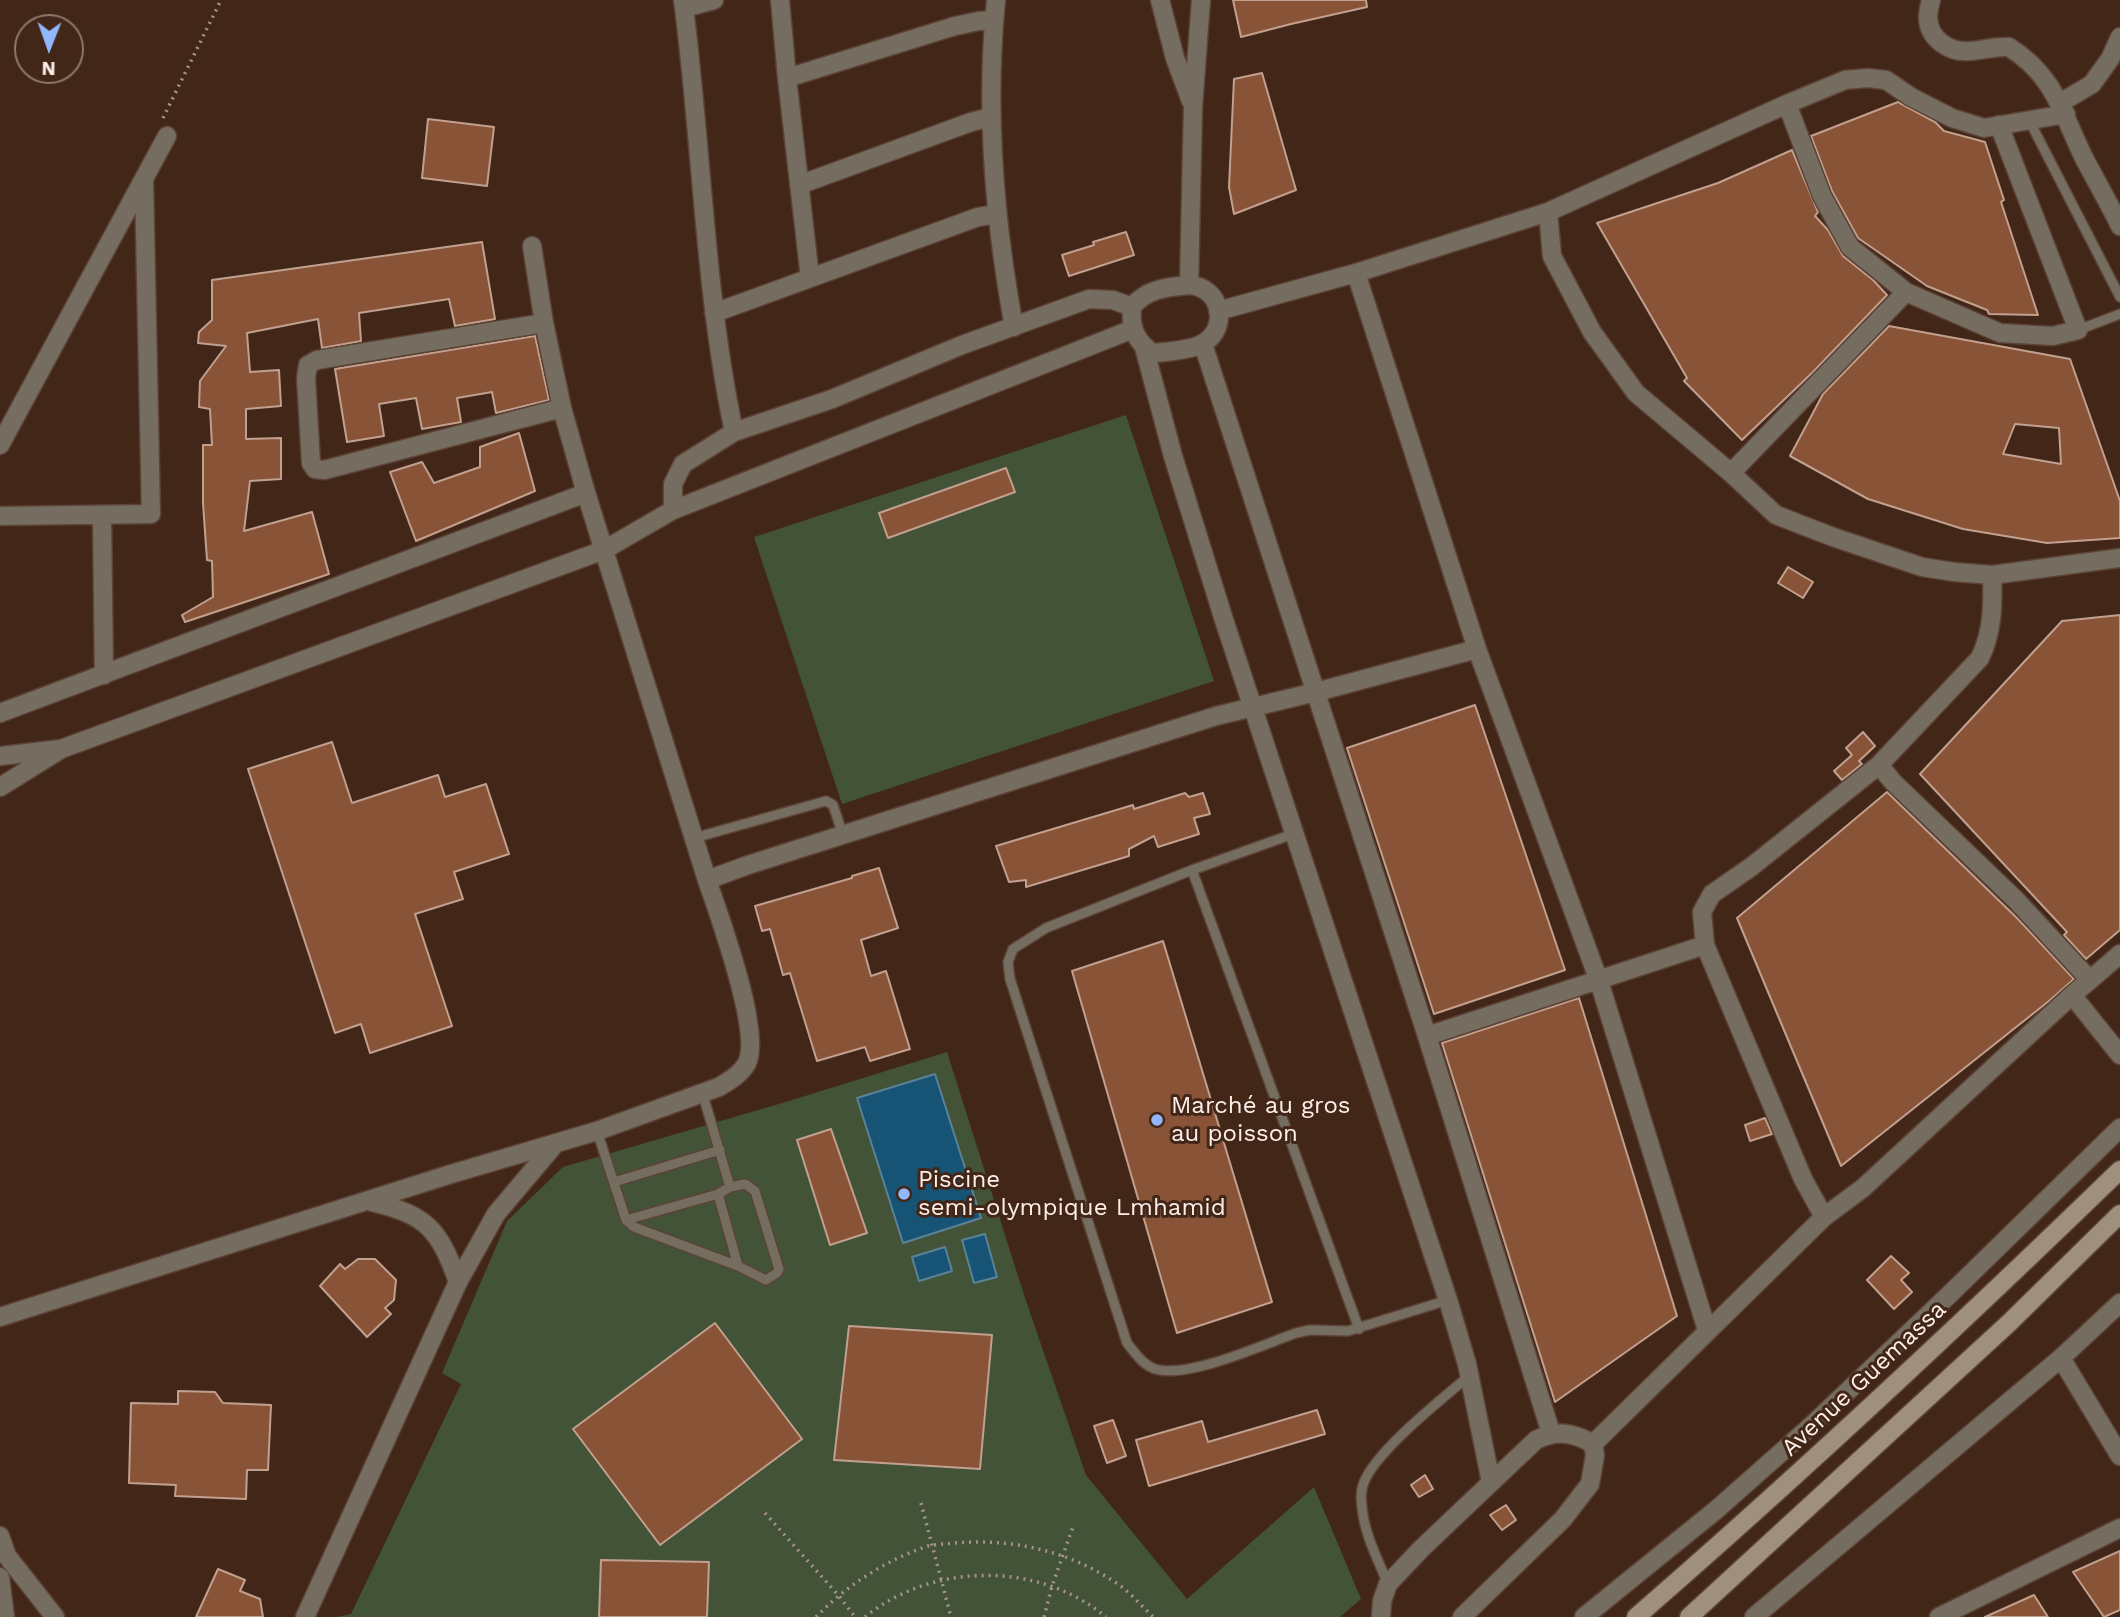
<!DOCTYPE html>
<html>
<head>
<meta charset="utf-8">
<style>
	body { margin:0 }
	#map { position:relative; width:2120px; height:1617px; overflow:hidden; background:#422719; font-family:"Work Sans",sans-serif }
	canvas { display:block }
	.north { position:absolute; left:14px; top:14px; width:70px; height:70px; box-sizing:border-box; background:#422719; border:2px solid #8d776b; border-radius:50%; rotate:181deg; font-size:19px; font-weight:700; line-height:28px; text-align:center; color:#fdeee7 }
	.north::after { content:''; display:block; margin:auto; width:24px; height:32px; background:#92b7fd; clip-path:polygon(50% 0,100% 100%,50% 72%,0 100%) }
</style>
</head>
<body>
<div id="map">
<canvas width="2120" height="1617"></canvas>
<div class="north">N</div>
</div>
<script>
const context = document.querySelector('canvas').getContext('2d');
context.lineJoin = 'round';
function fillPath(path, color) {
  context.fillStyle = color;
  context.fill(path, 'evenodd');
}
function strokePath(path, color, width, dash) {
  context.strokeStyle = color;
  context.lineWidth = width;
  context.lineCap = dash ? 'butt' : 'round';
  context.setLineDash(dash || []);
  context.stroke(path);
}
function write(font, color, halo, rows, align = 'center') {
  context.font = font + ' "Work Sans",sans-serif';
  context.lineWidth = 6;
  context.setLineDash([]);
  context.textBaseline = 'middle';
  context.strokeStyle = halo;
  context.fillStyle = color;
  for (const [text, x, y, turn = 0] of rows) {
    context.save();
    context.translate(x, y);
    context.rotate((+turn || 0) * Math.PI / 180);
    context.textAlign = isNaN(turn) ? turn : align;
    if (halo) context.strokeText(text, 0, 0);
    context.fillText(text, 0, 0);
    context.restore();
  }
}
fillPath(new Path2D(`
	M1126 415 1214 681 842 804 754 537Z
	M947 1052 1025 1298 1086 1475 1187 1599 1314 1487 1361 1599 1340 1617H337L351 1614 461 1384 442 1373 507 1221 563 1167 789 1101Z`), '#425337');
const water = new Path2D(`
	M935 1074 981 1218 903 1243 857 1098Z
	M985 1234 997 1277 974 1283 962 1240Z
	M945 1247 952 1271 919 1281 912 1257Z`);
fillPath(water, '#165375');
strokePath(water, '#5b8297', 2);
const building = new Path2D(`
	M1233 0H1366L1367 7 1291 24 1241 37Z
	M1262 73 1296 190 1234 214 1229 187 1234 79Z
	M1898 102 1935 122 1944 131 1985 142 2004 200 2001 202 2038 315 1989 314 1987 310 1927 286 1858 238 1832 191 1811 136Z
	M428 119 494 127 487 186 422 178Z
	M1792 150 1818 212 1815 216 1828 230 1843 256 1873 280 1887 295 1813 372 1742 440 1684 381 1687 378 1597 223 1718 183Z
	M1126 232 1134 255 1069 276 1062 255 1094 245 1093 242Z
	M482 242 495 319 455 326 449 299 359 313 361 341 322 348 318 319 247 333 250 372 279 370 281 406 246 409V439L281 438V479L250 481 244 531 312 512 329 574 185 622 182 615 213 597 212 561 207 560 203 503V445H212L210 409 199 407 200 381 226 346 198 343 199 332 212 320V280Z
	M1889 326 2070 359 2120 501V538L2047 543 1963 529 1868 499 1790 456 1823 394ZM2015 424 2059 428 2061 464 2003 454Z
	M535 336 549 400 496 413 492 392 457 398 461 422 422 429 416 398 379 404 384 436 347 442 335 369Z
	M519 433 535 491 416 541 390 472 422 462 434 483 480 467V447Z
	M1006 468 1015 492 888 538 879 513Z
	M1788 567 1813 582 1803 598 1778 583Z
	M2120 615V930L2086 959 2064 935 2067 932 1920 774 2062 621Z
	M1475 705 1565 970 1434 1014 1347 748Z
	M1863 732 1875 746 1859 761 1862 764 1842 780 1834 771 1852 755 1846 748Z
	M332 742 352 803 438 775 445 797 486 784 509 854 454 872 463 899 415 914 452 1026 370 1053 361 1024 335 1033 248 769Z
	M1887 792 2018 919 2074 979 2049 1001 1841 1166 1737 918Z
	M1185 793 1189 797 1203 793 1210 814 1194 818 1199 834 1158 847 1154 836 1129 849V856L1026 887V880L1009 882 996 846 1133 805 1134 809Z
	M879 868 898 928 861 940 871 976 886 971 910 1049 870 1061 865 1047 817 1061 790 973 783 975 770 929 762 931 755 906 852 878V876Z
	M1163 941 1272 1302 1177 1333 1072 971Z
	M1579 998 1677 1316 1555 1402 1442 1043Z
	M1765 1118 1772 1134 1750 1141 1745 1125Z
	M831 1129 867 1233 830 1245 797 1140Z
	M1891 1256 1909 1273 1901 1280 1912 1292 1894 1309 1867 1280Z
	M358 1259H375L396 1280 394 1300 385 1308 391 1314 367 1337 320 1286 340 1264 345 1269Z
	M715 1323 802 1439 660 1545 573 1429Z
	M849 1326 992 1335 980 1469 834 1460Z
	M178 1391 215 1392 223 1403 271 1405 268 1470H247L246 1499 175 1496 176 1485 129 1483 131 1403 178 1404Z
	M1317 1410 1325 1434 1149 1486 1136 1440 1202 1421 1208 1442Z
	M1113 1420 1126 1456 1107 1463 1094 1426Z
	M1425 1475 1433 1489 1419 1497 1411 1485Z
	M1506 1505 1516 1520 1502 1530 1490 1515Z
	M2120 1551V1610L2104 1617 2073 1572Z
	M601 1560 709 1562 707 1617H599Z
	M218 1569 245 1580 240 1591 260 1599 263 1617H196Z
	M2034 1595 2048 1617H1985Z`);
fillPath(building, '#885337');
strokePath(building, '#c2a08f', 2);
const service = new Path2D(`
	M2029 120 2120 297
	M2078 330 2120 314
	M1293 834 1192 870 1046 928 1013 949 1008 962 1010 979 1127 1343C1135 1353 1143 1365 1155 1369 1188 1379 1262 1345 1296 1333L1310 1330 1348 1331 1448 1300
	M694 838 826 801 833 805 843 835
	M1192 870 1359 1329
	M703 1095 730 1187 718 1194 738 1266
	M597 1131 626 1220 634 1227 738 1266 766 1280 777 1273 779 1269 755 1191 745 1184 730 1187
	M614 1182 720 1150
	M626 1220 718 1194
	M1388 1584C1378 1560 1364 1533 1362 1507 1361 1500 1361 1491 1363 1485 1372 1454 1443 1398 1469 1376`);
const minor = new Path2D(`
	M683 0C702 144 704 290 734 432L832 399 962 345 1089 299 1113 300 1132 307
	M780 0 787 78 810 278
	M996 0C985 109 994 219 1014 327
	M1160 0 1175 58 1191 101
	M1931 0C1930 5 1928 11 1928 17 1928 39 1950 53 1970 51 1983 50 1996 46 2009 47 2055 76 2062 113 2084 158 2096 181 2109 203 2120 226
	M684 8 714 0
	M787 78 955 26 979 21 994 20
	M2060 103 2092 84 2110 59 2120 37
	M1787 104 1822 196 1850 247 1906 292 2000 333 2053 336 2078 330 1999 125
	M799 185 971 122 991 117
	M1548 212 1552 256 1592 332 1636 393 1731 473 1776 515 1833 537 1922 567 1954 572 1992 575 2120 558
	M532 246 544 323 562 408 586 493 707 880
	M1356 273 1477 649 1599 981 1707 1330
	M1189 285 1193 107 1201 0
	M1189 285C1222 287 1230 329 1202 344 1191 350 1166 352 1153 353 1136 342 1130 328 1132 307 1146 289 1167 287 1189 285Z
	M1218 311 1356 273 1548 212 1787 104 1845 80 1868 78 1886 80 1911 97 1952 118 1984 128 2066 114
	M714 313 978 217 997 214
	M544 323 317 360 308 365 306 378 311 463 315 469 324 470 562 408
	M1203 344 1427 1036 1551 1433
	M1144 347 1173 456 1224 620 1448 1300 1467 1364 1491 1482
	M0 445 167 136
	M1731 473 1906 292
	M673 510V484L683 464 734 432
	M102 515 104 675
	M0 516 151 514 144 182
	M0 713 586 493
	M61 749 604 550 673 510 1133 329
	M0 756 61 749 0 787
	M1879 765 1980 658C1993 631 1993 604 1992 575
	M2090 980 2120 954
	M2072 995 1863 1188 1824 1217 1803 1179 1705 945 1702 912 1712 894 1751 867 1879 765 1893 782 2016 900 2090 980 2072 995 2120 1055
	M1427 1036 1705 945
	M372 1202C427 1215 439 1229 458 1282
	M0 1317 451 1174 597 1131 719 1087C729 1081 741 1074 747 1063 762 1032 719 915 707 880L748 865 1216 716 1316 692 1477 649
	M2061 1358 2120 1456
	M1593 1444 1824 1217
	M0 1577 5 1617
	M305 1617 458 1282 496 1214 556 1143
	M1381 1617 1382 1601 1388 1584 1421 1549 1536 1440C1557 1430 1573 1432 1593 1444L1595 1455 1590 1484 1563 1519 1462 1617
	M1584 1617 1716 1510 1811 1426 1951 1293 2120 1128
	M1754 1617 2061 1358 2120 1303
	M1939 1617 2120 1528`);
const tertiary = new Path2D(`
	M0 1536 7 1556 55 1617`);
const secondary = new Path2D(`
	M1636 1617C1802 1473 1962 1323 2120 1170
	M1689 1617 2009 1323 2120 1214`);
strokePath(service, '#5c4336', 12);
strokePath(minor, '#5c4336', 21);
strokePath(tertiary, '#5c4336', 21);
strokePath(secondary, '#5c4336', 21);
strokePath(new Path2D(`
	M163 118 221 0
	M921 1503 951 1617
	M765 1513 839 1596 855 1617
	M816 1617C847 1585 886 1560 928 1546 937 1544 946 1544 955 1543 1015 1538 1073 1552 1122 1587 1133 1596 1143 1607 1153 1617
	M865 1617C933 1562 1039 1561 1106 1617
	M1044 1617 1052 1586 1074 1524`), '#a79389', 3.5, [2, 5]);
strokePath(service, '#766d61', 9);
strokePath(minor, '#766d61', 18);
strokePath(tertiary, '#766d61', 18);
strokePath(secondary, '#9e907d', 18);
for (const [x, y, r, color] of [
	[1157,1120,7,"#92b7fd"],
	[904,1194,7,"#92b7fd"]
]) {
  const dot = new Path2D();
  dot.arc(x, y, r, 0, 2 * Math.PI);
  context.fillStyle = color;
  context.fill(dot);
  strokePath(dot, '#422719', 2.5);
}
write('24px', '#fdeee7', '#422719', [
	["Marché au gros",1171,1106],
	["au poisson",1171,1134],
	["Piscine",918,1180],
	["semi-olympique Lmhamid",918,1208]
], 'left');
write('24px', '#fdeee7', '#422719', [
	["Avenue Guemassa",1864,1379,-43]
]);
</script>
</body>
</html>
